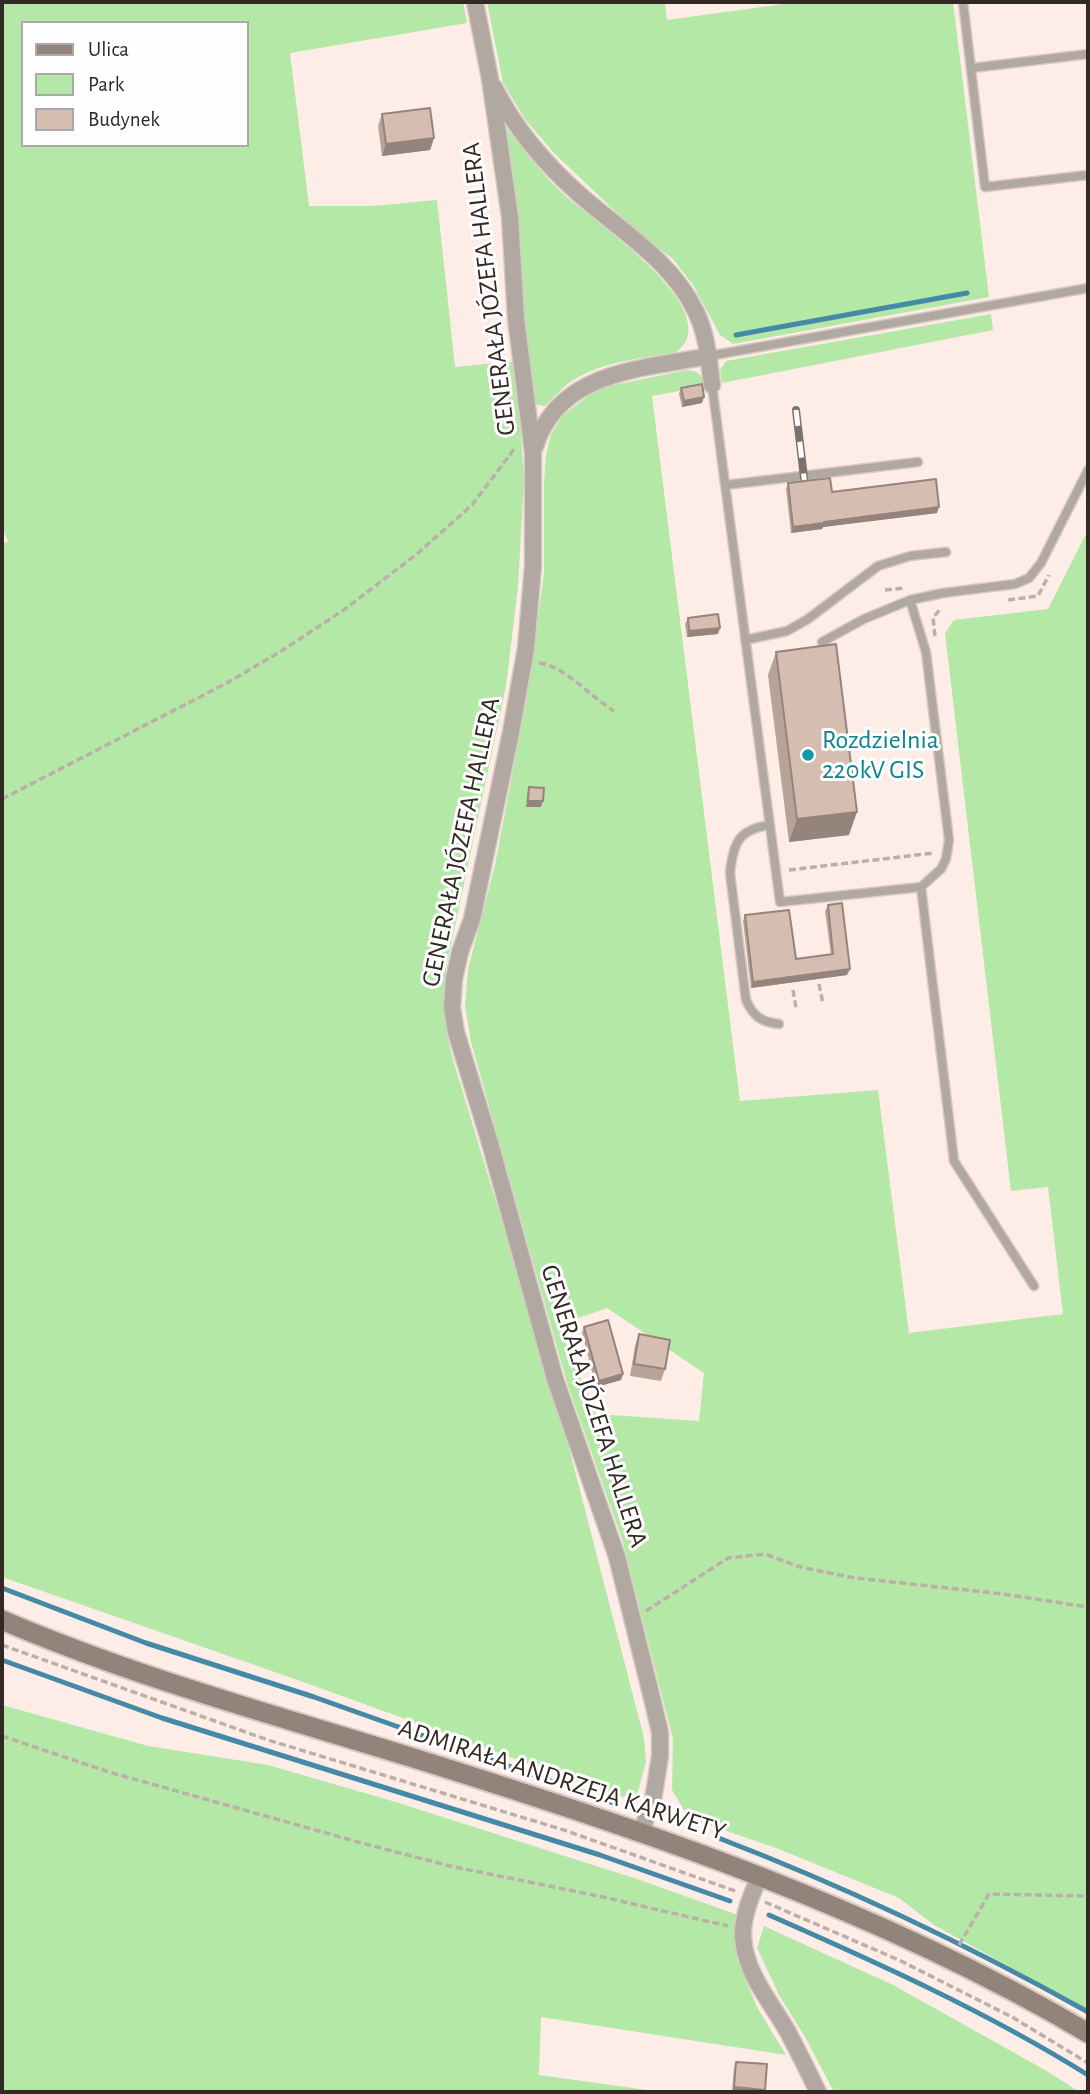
<!DOCTYPE html>
<html>
<head>
<meta charset="utf-8">
<style>
	body { margin:0 }
	#map { position:relative; width:1090px; height:2094px; overflow:hidden; background:#fdede6; font-family:"Alegreya Sans",sans-serif }
	canvas { display:block }
	.frame { position:absolute; inset:0; border:4px solid #322824; pointer-events:none }
	.legend { position:absolute; left:21px; top:21px; width:228px; height:126px; box-sizing:border-box; background:#fefefe; border:2px solid #aca8a7; margin:0; padding:9px 12px; list-style:none; font-size:21px; color:#322824 }
	.legend li { display:flex; align-items:center; gap:14px; height:35px }
	.legend b { width:35px; border:2px solid #aca8a7 }
</style>
</head>
<body>
<div id="map">
<canvas width="1090" height="2094"></canvas>
<div class="frame"></div>
<ul class="legend">
<li><b style="height:9px;background:#92847a"></b>Ulica</li>
<li><b style="height:19px;background:#b3e8a7"></b>Park</li>
<li><b style="height:19px;background:#d5bdb1"></b>Budynek</li>
</ul>
</div>
<script>
const context = document.querySelector('canvas').getContext('2d');
context.lineJoin = 'round';
function fillPath(path, color) {
  context.fillStyle = color;
  context.fill(path, 'evenodd');
}
function strokePath(path, color, width, dash) {
  context.strokeStyle = color;
  context.lineWidth = width;
  context.lineCap = dash ? 'butt' : 'round';
  context.setLineDash(dash || []);
  context.stroke(path);
}
function write(font, color, halo, rows, align = 'center') {
  context.font = font + ' "Alegreya Sans",sans-serif';
  context.lineWidth = 6;
  context.setLineDash([]);
  context.textBaseline = 'middle';
  context.strokeStyle = halo;
  context.fillStyle = color;
  for (const [text, x, y, turn = 0] of rows) {
    context.save();
    context.translate(x, y);
    context.rotate((+turn || 0) * Math.PI / 180);
    context.textAlign = isNaN(turn) ? turn : align;
    if (halo) context.strokeText(text, 0, 0);
    context.fillText(text, 0, 0);
    context.restore();
  }
}
fillPath(new Path2D(`
	M2 2H463L467 23 290 53 309 206H373L437 200 455 367 516 361 524 480 518 587 506 686 446 968 444 1014 451 1053 561 1417 644 1738 646 1762 637 1795 620 1797 309 1684 2 1577V545L8 541 2 528ZM23 23H247V145H23Z
	M487 2H665L667 20 798 2H953L989 297 733 344 720 335 693 285 673 259 639 234 554 153 525 119 503 83Z
	M499 120C520 142 538 170 559 190 587 217 708 296 686 341 684 346 678 350 675 353 641 358 598 362 569 383 561 389 553 398 545 406L537 405 531 398 520 243Z
	M991 314 993 330 722 383 720 370 726 361Z
	M687 370C699 371 702 375 705 386L652 396 740 1101 878 1090 909 1333 1063 1314 1048 1187 1011 1191 945 633 954 620 1048 609 1088 530V2010L934 1925 899 1898 776 1848 689 1818 672 1790 673 1739 622 1539 568 1386 471 1042 465 1006 468 969 495 865 527 696 544 573V482L546 455 551 434 563 415 599 388ZM607 1308 704 1373 699 1421 596 1414 558 1325Z
	M2 1705 148 1746 268 1765 399 1803 640 1880 738 1915 737 1959 758 2009 786 2055 541 2017 539 2075 662 2092H2Z
	M764 1926 893 1985 1045 2070 1080 2092H834L805 2037 779 1995 757 1948Z`), '#b3e8a7');
strokePath(new Path2D(`
	M736 335 967 293
	M2 1588 146 1643 314 1697 616 1804
	M2 1660 162 1718 600 1855 730 1901
	M716 1837C844 1886 968 1945 1088 2012
	M769 1915C878 1963 987 2012 1088 2075`), '#4489a6', 5);
const service = new Path2D(`
	M963 2 985 187 1088 175
	M972 68 1088 54
	M709 356 1088 288
	M712 385 780 902 921 887 941 869 946 859 949 840 926 652 910 600
	M726 485 918 462
	M745 640 787 631 808 619 878 566 910 556 946 552
	M822 642 864 619 910 600 943 593 1015 584 1029 578 1041 563 1088 470
	M770 825C739 829 733 843 730 873L746 1000C753 1016 761 1022 779 1024
	M921 887 954 1161 1034 1286`);
const minor = new Path2D(`
	M475 2 490 79 510 217 516 319 533 453V566L526 648 511 732 472 919 460 952 454 979 452 1008 456 1032 490 1143 555 1379 617 1557 651 1694 660 1732V1756L653 1800 641 1832
	M494 87C515 129 545 164 580 195 621 231 672 261 696 312 707 335 709 360 712 385
	M535 447C558 371 642 369 709 356
	M760 1875C752 1894 742 1916 743 1937 745 1974 772 2003 789 2034 799 2053 809 2073 818 2092`);
const secondary = new Path2D(`
	M2 1620C132 1676 271 1714 407 1756 642 1829 876 1908 1088 2033`);
strokePath(service, '#d8cac3', 11);
strokePath(minor, '#d8cac3', 19);
strokePath(secondary, '#d8cac3', 23);
strokePath(new Path2D(`
	M885 590 904 588
	M1008 600 1038 596 1049 575
	M935 636 933 618 941 608
	M539 663C563 665 591 697 614 711
	M2 799 225 684 280 652 345 609 417 554 472 505 515 448
	M789 870 934 853
	M819 984 823 1004
	M793 990 796 1008
	M646 1611 728 1558 765 1554 800 1567 855 1578 1003 1594 1088 1607
	M2 1645 268 1740 564 1830 738 1892
	M2 1736 109 1772 358 1842 450 1866 603 1897 728 1926
	M765 1902 901 1961 1012 2017 1088 2063
	M959 1945 989 1894 1088 1896`), '#bcaea8', 3.5, [7, 3.5]);
strokePath(service, '#b1a8a1', 8);
strokePath(minor, '#b1a8a1', 16);
strokePath(secondary, '#92847a', 19);
const rail = new Path2D(`
	M796 410 805 486`);
strokePath(rail, '#7e726d', 8);
strokePath(rail, '#fefefe', 5, [16]);
fillPath(new Path2D(`
	M382 114 434 138 430 150 382 156 378 126Z
	M1088 211V235L1086 217Z
	M681 388 702 403 682 407 679 394Z
	M788 483 832 492 937 513 823 527 822 529 791 533 786 489Z
	M688 618 718 634 687 637 685 624Z
	M776 652 849 835 789 842 768 675Z
	M529 787 541 807H526L527 793Z
	M828 905 847 975 751 988 743 921 745 915 796 959 831 955 825 911Z
	M584 1327 623 1374 621 1380 596 1387 582 1333Z
	M639 1334 665 1369 661 1381 630 1376 635 1346Z
	M736 2062 764 2092H732L734 2068Z`), '#b7a398');
fillPath(new Path2D(`
	M434 138 430 150 382 156 386 144Z
	M704 397 702 403 682 407 684 401Z
	M939 507 937 513 823 527 822 529 791 533 793 527 824 522Z
	M720 628 718 634 687 637 689 631Z
	M528 801H543L541 807H526Z
	M857 812 849 835 789 842 797 819Z
	M850 969 847 975 751 988 753 982Z
	M623 1374 621 1380 596 1387 599 1381Z
	M734 2087 765 2090 764 2092H732Z`), '#95847c');
const building = new Path2D(`
	M430 108 434 138 386 144 382 114Z
	M702 384 704 397 684 401 681 388Z
	M830 478 832 492 936 479 939 507 824 522V523L793 527 788 483Z
	M718 614 720 628 689 631 688 618Z
	M836 644 857 812 797 819 776 652Z
	M529 787 544 788 543 801H528Z
	M842 903 850 969 753 982 745 915 789 910 796 959 833 954 828 905Z
	M608 1320 623 1374 599 1381 584 1327Z
	M639 1334 670 1340 665 1369 634 1364Z
	M736 2062 767 2064 765 2090 734 2087Z`);
fillPath(building, '#d5bdb1');
strokePath(building, '#95847c', 2);
for (const [x, y, r, color] of [
	[808,755,7,"#0f9aa8"]
]) {
  const dot = new Path2D();
  dot.arc(x, y, r, 0, 2 * Math.PI);
  context.fillStyle = color;
  context.fill(dot);
  strokePath(dot, '#fefefe', 2.5);
}
write('26px', '#322824', '#fefefe', [
	["GENERAŁA JÓZEFA HALLERA",489,289,-97],
	["GENERAŁA JÓZEFA HALLERA",461,842,-78],
	["GENERAŁA JÓZEFA HALLERA",594,1406,72],
	["ADMIRAŁA ANDRZEJA KARWETY",562,1780,18]
]);
write('26px', '#0d838f', '#fefefe', [
	["Rozdzielnia",822,740],
	["220kV GIS",822,770]
], 'left');
</script>
</body>
</html>
